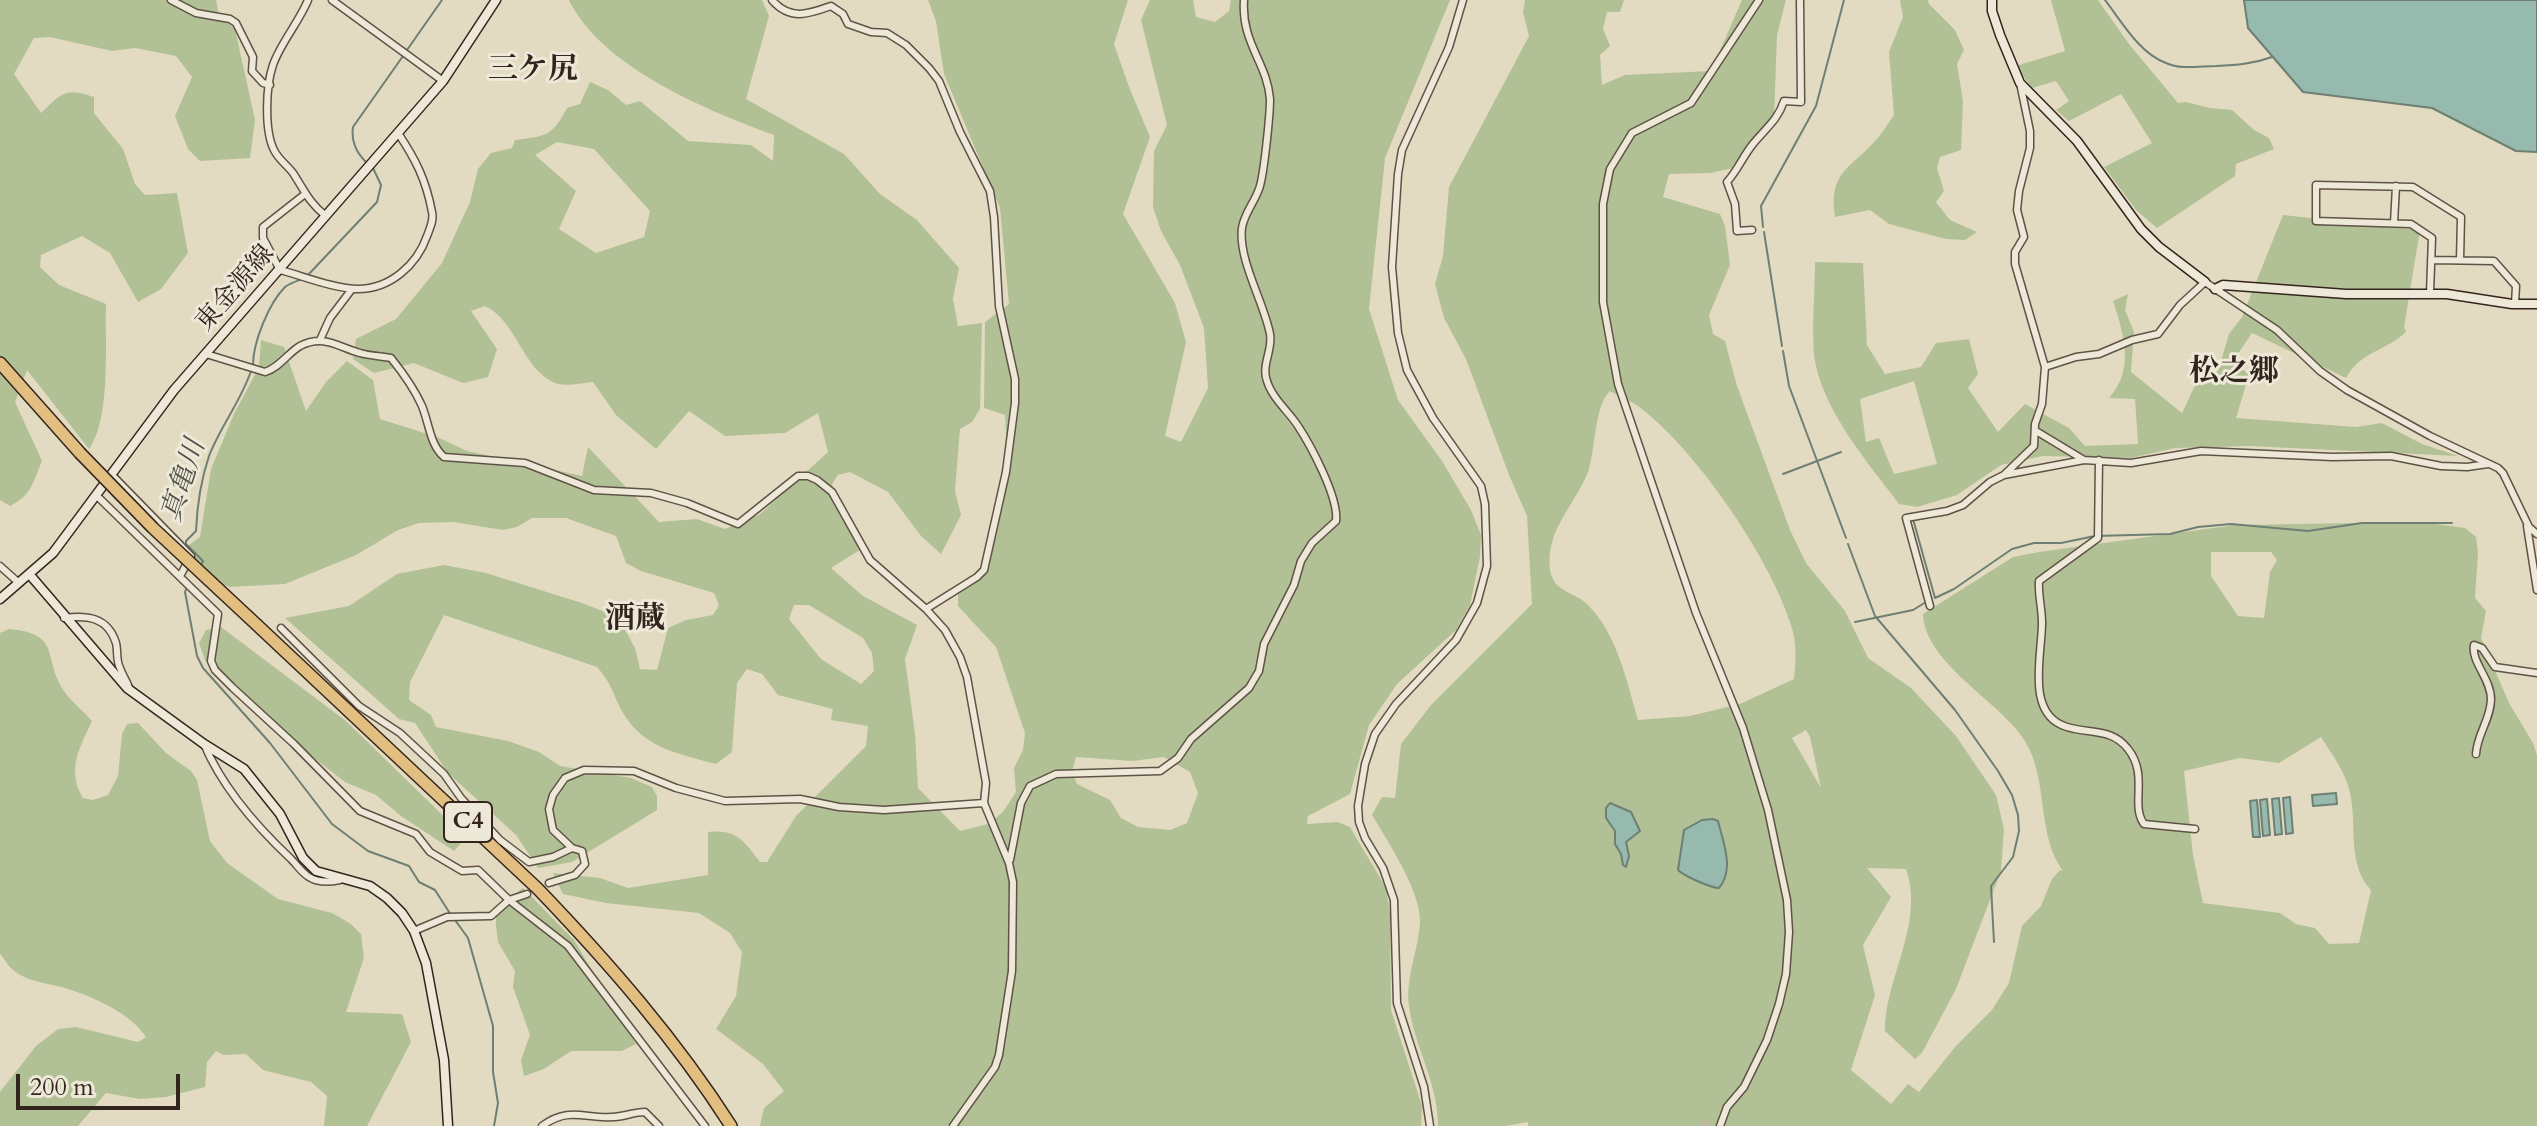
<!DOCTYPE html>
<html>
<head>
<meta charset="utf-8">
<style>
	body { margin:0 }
	#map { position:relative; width:2537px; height:1126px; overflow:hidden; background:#e3dbc1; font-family:Cardo,serif }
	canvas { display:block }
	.scale { position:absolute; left:16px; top:1074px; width:164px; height:36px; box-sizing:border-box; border:4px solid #33241e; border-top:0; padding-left:10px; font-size:24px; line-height:28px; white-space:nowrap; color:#33241e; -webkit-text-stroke:6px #ede8d7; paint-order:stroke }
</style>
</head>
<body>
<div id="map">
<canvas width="2537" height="1126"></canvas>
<div class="scale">200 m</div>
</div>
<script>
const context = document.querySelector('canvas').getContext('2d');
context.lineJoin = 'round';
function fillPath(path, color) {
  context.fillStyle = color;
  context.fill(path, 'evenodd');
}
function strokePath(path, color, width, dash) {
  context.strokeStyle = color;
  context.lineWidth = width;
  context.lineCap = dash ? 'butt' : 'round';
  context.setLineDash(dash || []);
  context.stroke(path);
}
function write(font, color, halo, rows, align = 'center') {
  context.font = font + ' Cardo,"Noto Serif JP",serif';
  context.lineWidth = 6;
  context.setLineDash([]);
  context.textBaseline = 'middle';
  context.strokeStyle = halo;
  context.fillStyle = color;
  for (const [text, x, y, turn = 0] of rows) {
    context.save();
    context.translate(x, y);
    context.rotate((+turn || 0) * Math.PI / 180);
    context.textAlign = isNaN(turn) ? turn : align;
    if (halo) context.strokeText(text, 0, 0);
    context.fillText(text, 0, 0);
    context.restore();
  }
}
fillPath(new Path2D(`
	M0 0H216L219 16 235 29 255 120 250 158 200 161 188 149 175 116 192 77 176 56 135 48 112 51 50 37 34 38 14 74 41 113C62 93 65 87 94 97V113L123 149 135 184 145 195 177 193 188 253 161 289 138 302 110 253 82 236 41 255 40 267 59 285 106 304C105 343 111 419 89 449L27 370 15 402 42 461C33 482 32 495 10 506L0 500Z
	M569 0H762L769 16 746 99 844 154 880 194 917 220 959 268 953 299 958 326 982 323 980 409 972 422 960 429 955 491 961 515 941 554 921 536 888 492 850 472 838 475 832 484 838 512 863 548 831 568 863 596 917 625 905 659 915 734 918 788 960 831 988 824 1003 812 1016 792 1014 768 1023 750 1025 733 996 647 958 606V590C966 583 976 577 982 569 1005 539 1008 452 1005 415L984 408 985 322 1009 304 1000 208 944 74 936 21 928 0H1128L1114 44 1129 87 1150 137 1123 214 1175 303 1186 342 1165 436 1181 442 1208 388 1204 328 1180 265 1161 231 1153 207 1154 151 1167 125 1141 20 1150 0H1193L1196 17 1215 22 1229 11 1231 0H1450L1385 158 1369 309 1398 400 1442 461 1471 510 1481 535 1480 557 1470 605 1456 630 1397 684 1369 725 1350 794 1308 816 1307 824 1338 822 1350 827 1386 888 1390 913 1391 1010 1422 1106 1421 1126H760L764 1108 784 1091 763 1064 716 1029 736 996 742 952 730 933 699 913 606 903 563 894 553 873 600 878 628 888 708 875V832C737 829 744 841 760 862H767L796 816 866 746 868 726 831 720 833 709 778 695 762 674 747 669 737 683 732 752 716 764C680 754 646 749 625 716 613 697 614 686 597 667L444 615 410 682 409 700 431 715 436 727 508 741 539 752 560 766 631 778 652 787 657 796V810L572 862 538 868 516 835 448 773 415 723 399 719 285 618 349 606 397 574 444 565 486 573 582 603 618 617 635 648 640 669 657 670 668 628 686 620 713 615 719 605 714 593 641 571 626 563 616 536 566 518H532L517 527 503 530 453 522 419 523 398 530 356 555 285 584 230 587 206 579 178 553 200 537 211 469 234 414 259 367 261 340 284 347 306 411 326 382 347 361 373 380 380 419 437 437 467 451 582 476 588 447 659 522 697 519 725 529 759 515 828 452 818 413 785 433 725 436 689 411 656 449 616 415 593 382C582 383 565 387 555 383 521 368 518 322 485 306L471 311 497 349 488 377 463 383 414 363 374 373 353 359 356 339 396 319 442 263 470 202 478 169 491 153 512 148 515 140C545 136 552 137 567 108L580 104 590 82 608 90 626 105 640 101 688 141 751 145 773 161 774 135C708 111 601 67 569 0ZM557 142 594 149 650 211 644 237 596 253 559 229 576 191 535 155ZM794 605H809L863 638 872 653 874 671 861 684 821 659 789 619ZM1076 757 1132 761 1164 757 1190 772 1198 793 1187 823 1170 830 1138 827 1121 818 1110 800 1077 784 1072 772Z
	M1525 0H1624L1620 12H1607L1603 29 1610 46 1600 55 1602 85 1625 75 1711 71 1742 0H1786L1777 35 1774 118 1738 167 1710 173 1669 174 1663 197 1720 214 1725 226 1730 265 1709 315 1713 334 1725 341 1737 386 1790 530 1806 563 1845 611 1868 658 1911 688 1956 736 1996 795 2004 829 2001 871 1956 989 1922 1053 1915 1059 1885 1031C1885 977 1925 924 1906 869L1867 868 1891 897 1863 945 1875 995 1851 1070 1891 1104 1908 1084 1919 1092 1955 1047 1992 1010 2009 983 2022 926 2041 906 2052 879 2060 870 2063 871C2036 835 2049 780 2025 741 2000 701 1925 664 1923 614L2013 557 2039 552 2235 525 2421 522 2465 528 2476 537 2478 553 2475 598 2486 611 2481 638 2509 703 2533 743 2537 755V1126H1528V1122L1505 1126H1438C1438 1081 1414 1047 1409 1006 1405 977 1419 950 1420 921 1421 892 1387 840 1372 815L1382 797 1395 798 1401 744 1431 705 1532 604 1527 516 1509 475 1466 359 1444 318 1435 284 1443 256 1449 187 1529 36 1523 12ZM1610 391C1621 397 1633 402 1642 409 1698 453 1770 558 1791 625 1797 643 1796 661 1794 679L1740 704 1690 716 1638 720C1627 682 1617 633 1587 604 1577 594 1559 592 1553 579 1548 571 1549 552 1552 543 1557 521 1579 495 1588 472 1596 449 1594 406 1610 391ZM2211 552H2271L2277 560 2270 572 2264 618 2238 616 2211 576ZM1806 730 1810 737 1821 788 1792 738ZM2321 737C2332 755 2346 772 2350 793 2357 823 2347 866 2371 890L2359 943 2329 944 2315 928 2296 924 2280 913 2203 903 2193 855 2184 771 2240 758 2279 763Z
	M1900 0H1928L1929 4 1955 30 1964 50 1957 64 1963 101 1961 150 1940 157 1937 168 1944 191 1936 202 1950 220 1977 232 1965 240 1946 239 1889 224 1870 210 1835 217C1828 172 1851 168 1875 141 1882 134 1888 123 1894 115L1889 52 1903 17Z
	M2051 0H2098L2129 44 2178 103 2186 102 2210 108 2232 110 2254 130 2269 138 2274 149 2236 164 2235 176 2157 228 2136 210 2104 167 2152 143 2121 94 2069 121 2056 110 2069 101 2056 81 2032 88 2016 66 2065 51Z
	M2283 215 2420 230 2404 327 2406 332C2386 351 2361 351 2346 378L2252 333 2233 361 2249 375 2236 418 2356 427 2382 423 2422 444 2458 456 2249 446 2175 448 2131 458 2043 456 2001 465 1957 495 1917 507 1899 504C1869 464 1824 412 1815 361 1811 335 1815 290 1815 262L1863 263 1867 345 1885 374 1921 367 1936 343 1969 339 1978 374 1968 388 1998 432 2025 404 2069 428 2085 446 2138 444 2135 399 2109 398C2135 369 2124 335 2113 301L2128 294 2125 310 2134 332 2131 372 2182 413 2200 375 2219 368 2229 334 2242 317ZM1914 381 1937 464 1894 474 1879 438 1866 442 1860 399Z
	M221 627 346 721 466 838 454 851 401 816 376 795 345 782 286 736 205 660 199 643 206 630Z
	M9 629C61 634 43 655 62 688 69 700 83 710 92 721 80 747 66 770 83 798L93 800 108 795 118 776 122 734 127 724 138 723 166 753 191 771 197 780 210 841 227 863 278 899 332 913 351 924 361 934 364 958 346 1012 402 1014 411 1042 367 1126H324L327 1096 311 1082 263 1070 246 1054 223 1055 216 1051 207 1062 205 1087 166 1097 140 1099 106 1093 78 1126H0V1092L36 1046 58 1029 76 1027 138 1042 146 1037C130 1013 94 997 65 988 48 983 26 982 12 969 7 965 4 958 0 954V633Z
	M523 888 574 940 636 1044 622 1051H571L544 1069 524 1076 521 1060 530 1035 513 987 515 971 498 942 496 925V915L505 901Z`), '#b1c195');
const water = new Path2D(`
	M2244 0H2537V152L2516 151 2432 108 2303 92 2248 28Z
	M2336 793 2337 804 2313 806 2312 795Z
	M2290 797 2293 833 2286 834 2283 798Z
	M2279 798 2282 834 2275 835 2272 799Z
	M2267 799 2270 835 2263 836 2260 800Z
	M2257 800 2260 837H2253L2250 801Z
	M1610 803 1631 812 1640 831 1626 842 1629 856 1626 867 1623 865 1621 854 1615 844V831L1606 818V808Z
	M1713 819 1718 821C1723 842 1735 869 1719 888 1711 888 1684 876 1678 870L1684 830 1702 820Z`);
fillPath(water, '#96bbae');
strokePath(water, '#6e7f74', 2);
strokePath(new Path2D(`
	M2105 0C2122 22 2139 53 2166 63 2181 70 2200 66 2216 66 2236 65 2253 64 2272 57
	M407 50 442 0
	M368 164C357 154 351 141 353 127L403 56
	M1763 227 1761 206 1816 106 1844 0
	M1764 232 1782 346
	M308 275 377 202 381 185 373 168
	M1783 351 1789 386 1846 538
	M253 365C253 342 269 303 285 287 290 283 297 281 303 279
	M1783 474 1841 452
	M1913 519 1935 598 1954 589 2012 549 2034 543H2061L2095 536 2170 534 2198 527 2231 524 2308 531 2362 523H2452
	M1848 544 1875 616 1955 710 1998 771 2012 795 2018 815 2019 831 2013 857 1991 886 1994 942
	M201 565 203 561 186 544V541L196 531C197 506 201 480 209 456 220 427 241 401 251 371
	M187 587 185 592 197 656 203 668 270 743 332 824 368 851 409 866 419 882 435 890 451 915
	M1855 622 1913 610 1926 602
	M455 920 468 938 493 1026V1072L498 1103 494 1126`), '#6e7f74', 2);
strokePath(new Path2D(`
	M1704 1122 1707 1126`), '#c0b6a0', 6, [6, 3]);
const street = new Path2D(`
	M171 0 196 13 230 19 236 23 253 57 252 71 263 83 270 85
	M308 0C299 22 280 44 273 65 266 85 264 130 274 150 278 159 287 165 293 173 304 190 310 204 326 216
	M332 0 443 81
	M772 0C790 21 809 14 831 6L843 14 848 24 871 32 887 33 906 45 929 68 939 81 960 132 990 191 994 217 999 306 1015 379V403L1006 472 984 570 977 577 926 609
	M305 194 263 227V238L280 270C303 276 335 289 358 289 390 289 417 265 427 236 430 228 434 220 432 212 426 180 416 160 398 133
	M2394 223 2396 186
	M1752 230 1737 231 1735 204 1727 182C1738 170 1743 156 1753 144 1765 129 1778 120 1784 101L1801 102 1800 0
	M2431 260 2494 261 2516 286 2515 304
	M2430 293 2432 238 2411 224 2316 221V185L2413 187 2461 217 2460 260
	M320 340 330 318 352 289
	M206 354 265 372C279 368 288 353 300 346 324 334 338 347 360 353 370 356 381 356 391 358 403 373 414 388 422 406 429 423 430 445 444 457L525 463 594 490 651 493 687 503 738 524 798 476H808L817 480 832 492 870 560 926 609 945 630 960 657 967 677 986 783 984 803 1009 863 1013 882 1012 971 999 1055 995 1067 953 1126
	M2045 367 2076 357 2099 354 2132 340 2158 334 2180 305 2205 282 2277 330 2320 371 2347 390 2430 436 2498 468 2503 473 2529 527 2537 534
	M2036 431 2084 460
	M2099 460 2098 538 2039 581C2038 595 2042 608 2042 623 2042 655 2025 715 2067 727 2090 734 2112 728 2128 749 2149 775 2130 805 2144 824L2195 829
	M112 475 191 556 180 576
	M2004 475 2084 460 2131 463 2201 451 2332 457 2391 456 2441 466 2467 467 2488 464
	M96 495 218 614 211 661 215 670 233 688 294 744 360 811 416 834 430 852 462 871 478 870 509 900 568 946 705 1126
	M2527 526 2537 590
	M0 566 19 583
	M1930 606 1906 518 1947 511 1963 505 1990 482 2004 475 2034 446 2035 424 2042 404 2045 367 2015 264V252L2024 237 2017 210 2019 191 2030 148V131L2020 83
	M64 618C87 615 108 617 116 643 118 651 116 661 120 668 123 677 128 682 130 691
	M281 628 359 706 400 733 444 774 461 798 500 840 529 862 553 857 572 848
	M204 744C223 789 257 827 291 859 297 865 302 873 309 877 318 883 330 882 340 880
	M2476 754C2477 734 2491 719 2491 699 2491 679 2471 662 2474 645L2482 648 2495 667 2537 673
	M1010 860 1021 803 1030 786 1056 774 1160 771 1178 758 1191 739 1249 688 1259 671 1264 644 1294 585 1301 561 1312 543 1336 521C1339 498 1311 446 1298 426 1289 412 1272 398 1267 381 1261 365 1273 350 1270 334 1264 302 1238 260 1242 228 1244 214 1254 203 1259 189 1264 176 1270 114 1270 99 1267 62 1241 43 1244 0
	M549 883 575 875 585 864 582 851 572 848 553 830 549 809 553 795 565 778 584 770 634 771 676 788 725 801 800 799 839 807 884 810 984 803
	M414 931 447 917 491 916 509 900 527 894
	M542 1126C569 1106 585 1119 612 1117 624 1117 633 1112 645 1112L659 1126
	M1430 1126 1424 1087 1397 1003 1394 900 1383 868 1365 838 1359 822 1358 806 1365 764 1375 734 1396 704 1456 640 1477 603 1487 566 1485 504 1481 486 1433 418 1407 370 1398 333 1392 267 1398 174 1402 150 1449 47 1463 0
	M1720 1126 1727 1107 1744 1087 1767 1040 1779 1004 1786 974 1789 932 1787 900 1768 810 1743 728 1696 613 1618 384 1603 302V204L1610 169 1632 133 1691 103 1759 0`);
const secondary = new Path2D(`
	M1992 0V11L2000 35 2020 83 2077 141 2141 229 2159 247 2205 282
	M2215 289 2223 285 2346 294H2447L2512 304H2537
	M30 575 127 688 204 744 244 769 280 814 303 858 316 871 370 886 387 898 402 913 414 931 426 963 444 1060 448 1126
	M0 599 53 553 174 390 443 81 496 0`);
const highway = new Path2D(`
	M0 363 80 453
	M257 625 538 889C609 963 676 1040 731 1126`);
strokePath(street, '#5f5247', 9);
strokePath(secondary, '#33241e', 11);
strokePath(highway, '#33241e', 14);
strokePath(street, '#ede8d7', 6);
strokePath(secondary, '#ede8d7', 8);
strokePath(highway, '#e2be80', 11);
const highwayBridge = new Path2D(`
	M80 453 153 528 257 625`);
strokePath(highwayBridge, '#33241e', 14, []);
strokePath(highwayBridge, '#e2be80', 11);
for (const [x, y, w] of [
	[468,822,48]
]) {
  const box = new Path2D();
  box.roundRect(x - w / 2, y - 20, w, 40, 6);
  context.fillStyle = '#ede8d7';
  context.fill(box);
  strokePath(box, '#33241e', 2);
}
write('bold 24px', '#33241e', null, [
	["C4",468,822]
]);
write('26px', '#33241e', '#ede8d7', [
	["東金源線",236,289,-49]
]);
write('italic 28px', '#515149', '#ede8d7', [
	["真亀川",185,481,-72]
]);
write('bold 30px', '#33241e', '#ede8d7', [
	["三ケ尻",533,71],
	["松之郷",2234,373],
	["酒蔵",635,620]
]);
</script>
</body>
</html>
